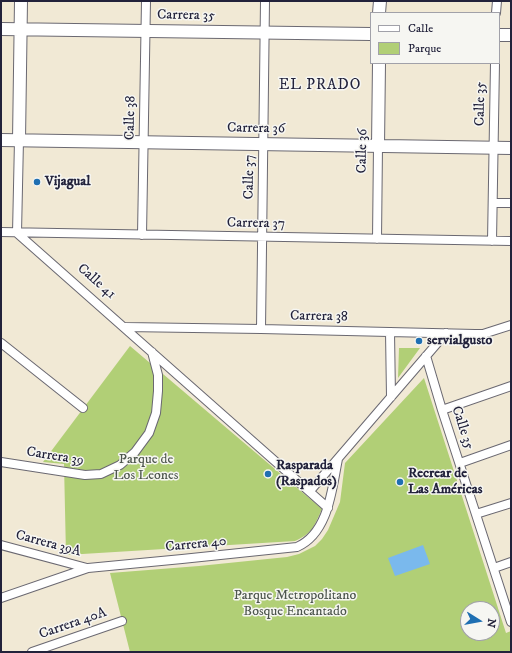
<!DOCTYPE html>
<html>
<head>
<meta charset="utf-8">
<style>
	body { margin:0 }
	#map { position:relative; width:512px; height:653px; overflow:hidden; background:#f1e9d5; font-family:"IM FELL DW Pica",serif }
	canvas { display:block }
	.frame { position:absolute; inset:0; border:2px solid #22223b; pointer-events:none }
	.legend { position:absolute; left:370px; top:12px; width:130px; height:52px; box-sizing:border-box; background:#f6f6f2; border:1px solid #a1a1a9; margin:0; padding:5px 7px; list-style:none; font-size:12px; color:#22223b }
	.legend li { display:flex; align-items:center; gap:8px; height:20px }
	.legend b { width:20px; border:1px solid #a1a1a9 }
	.north { position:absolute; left:460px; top:601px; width:40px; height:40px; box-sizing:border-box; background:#f6f6f2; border:1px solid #a1a1a9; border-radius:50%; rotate:101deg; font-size:11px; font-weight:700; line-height:16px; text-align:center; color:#22223b }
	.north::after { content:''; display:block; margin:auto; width:14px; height:18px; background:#1f6fb2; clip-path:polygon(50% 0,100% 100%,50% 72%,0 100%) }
</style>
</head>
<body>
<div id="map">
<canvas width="512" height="653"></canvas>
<div class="frame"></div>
<ul class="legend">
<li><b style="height:5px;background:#fff"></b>Calle</li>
<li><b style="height:11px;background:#b1cf76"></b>Parque</li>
</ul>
<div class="north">N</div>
</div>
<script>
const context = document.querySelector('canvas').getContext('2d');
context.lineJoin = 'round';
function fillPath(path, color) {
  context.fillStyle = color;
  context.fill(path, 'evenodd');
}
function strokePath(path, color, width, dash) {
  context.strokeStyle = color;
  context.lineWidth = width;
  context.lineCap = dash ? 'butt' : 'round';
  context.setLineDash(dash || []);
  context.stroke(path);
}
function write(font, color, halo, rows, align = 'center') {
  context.font = font + ' "IM FELL DW Pica",serif';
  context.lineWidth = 3;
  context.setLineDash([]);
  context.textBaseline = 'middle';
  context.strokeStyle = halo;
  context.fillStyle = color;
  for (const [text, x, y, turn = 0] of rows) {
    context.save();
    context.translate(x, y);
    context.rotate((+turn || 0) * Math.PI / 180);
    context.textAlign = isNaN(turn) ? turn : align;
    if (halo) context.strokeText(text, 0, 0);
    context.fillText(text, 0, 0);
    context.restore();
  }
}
fillPath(new Path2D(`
	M130 346 322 509C314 526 313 533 295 541L66 555 64 464 43 462Z
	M399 348H420L398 378Z
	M424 378 506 633 511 631V652H130L110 573 199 566 287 557 299 554 315 546 322 539 328 530 340 502 345 463ZM468 609H492V633H468Z`), '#b1cf76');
fillPath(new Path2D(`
	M423 545 430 564 395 576 388 558Z`), '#7ab9ed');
const street = new Path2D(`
	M496 13 497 1
	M19 140 17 233 328 508
	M493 203H511
	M1 232 511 241
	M142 235 146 1
	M377 239 378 146
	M492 241 495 63
	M125 327 261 329 475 334H483L511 325
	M261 329 265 1
	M390 332 391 397
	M1 343 83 408
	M426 356 442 410 511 622
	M442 410 511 386
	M1 462 85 475 101 474 120 465 135 452 149 433 156 413 158 391V375L152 352
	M460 463 511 445
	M310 491 446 333
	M476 514 511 503
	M1 545 87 568
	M494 568 511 562
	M1 598 88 568 182 559 297 547C329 533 332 488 338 459
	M32 652 122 621`);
const secondary = new Path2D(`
	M379 13 380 1
	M1 29 371 34
	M499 35H511
	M1 140 511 148
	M19 140 21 1
	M378 146 379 63`);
strokePath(street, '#6a6871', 10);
strokePath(secondary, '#6a6871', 14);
strokePath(street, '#fff', 8);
strokePath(secondary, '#fff', 12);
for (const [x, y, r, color] of [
	[37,182,4,"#1f6fb2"],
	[419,341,4,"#1f6fb2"],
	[268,474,4,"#1f6fb2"],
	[400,482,4,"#1f6fb2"]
]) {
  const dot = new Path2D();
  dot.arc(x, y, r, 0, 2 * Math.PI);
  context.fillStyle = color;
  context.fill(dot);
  strokePath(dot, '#f6f6f2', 1.5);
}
write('14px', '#22223b', '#f6f6f2', [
	["Carrera 35",186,16,1],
	["Calle 35",481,104,-89],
	["Calle 38",131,118,-89],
	["Carrera 36",256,129,1],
	["Calle 36",363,151,-89],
	["Calle 37",250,177,-89],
	["Carrera 37",256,224,1],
	["Calle 41",96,282,41],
	["Carrera 38",319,317,1],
	["Calle 35",462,428,72],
	["Carrera 39",55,457,9],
	["Carrera 39A",48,544,15],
	["Carrera 40",196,545,-6],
	["Carrera 40A",73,624,-19]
]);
write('bold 14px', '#22223b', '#f6f6f2', [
	["Vijagual",45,182],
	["servialgusto",427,341],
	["Rasparada",276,466],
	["(Raspados)",276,482],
	["Recrear de",408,474],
	["Las Américas",408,490]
], 'left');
write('14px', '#4d564d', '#f6f6f2', [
	["Parque de",146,460],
	["Los Leones",146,476],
	["Parque Metropolitano",295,596],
	["Bosque Encantado",295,612]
]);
context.letterSpacing = '1px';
write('15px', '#22223b', '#f6f6f2', [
	["EL PRADO",320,86]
]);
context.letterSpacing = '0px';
</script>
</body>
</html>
